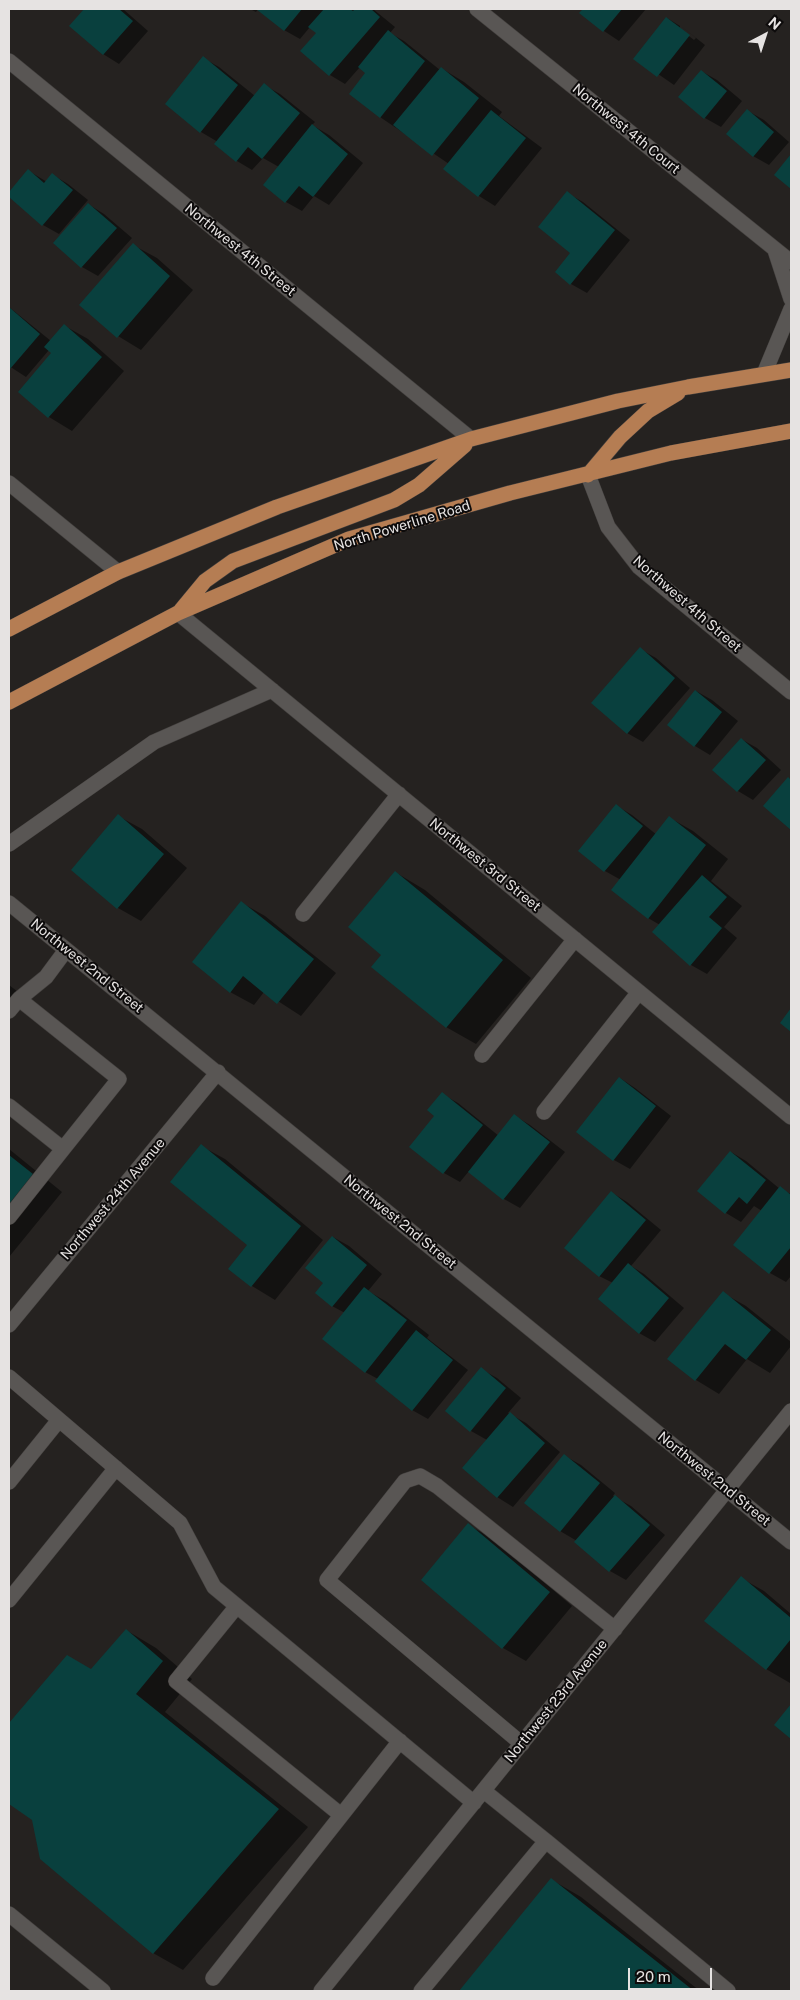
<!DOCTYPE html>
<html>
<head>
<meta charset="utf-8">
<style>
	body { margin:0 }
	#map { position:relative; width:800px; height:2000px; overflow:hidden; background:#252220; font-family:"Public Sans",sans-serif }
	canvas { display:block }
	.frame { position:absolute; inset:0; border:10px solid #e6e3e2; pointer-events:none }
	.north { position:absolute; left:740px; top:10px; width:50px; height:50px; -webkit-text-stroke:4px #0d0b0b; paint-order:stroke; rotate:40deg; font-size:14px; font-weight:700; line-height:20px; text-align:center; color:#e6e3e2 }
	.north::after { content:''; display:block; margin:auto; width:18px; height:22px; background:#e6e3e2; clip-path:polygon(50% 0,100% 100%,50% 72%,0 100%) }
	.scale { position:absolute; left:628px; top:1968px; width:84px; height:22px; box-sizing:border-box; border:2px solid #e6e3e2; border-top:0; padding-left:6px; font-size:15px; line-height:18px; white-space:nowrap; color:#e6e3e2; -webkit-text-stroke:4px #0d0b0b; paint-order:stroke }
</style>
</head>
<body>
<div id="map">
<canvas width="800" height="2000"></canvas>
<div class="frame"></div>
<div class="north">N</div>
<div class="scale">20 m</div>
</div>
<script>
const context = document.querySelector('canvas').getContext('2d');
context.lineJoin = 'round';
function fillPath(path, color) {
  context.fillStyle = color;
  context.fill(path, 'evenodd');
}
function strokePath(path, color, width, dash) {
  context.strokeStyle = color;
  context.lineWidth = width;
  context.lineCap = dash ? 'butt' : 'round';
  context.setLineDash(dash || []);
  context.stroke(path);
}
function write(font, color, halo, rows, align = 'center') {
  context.font = font + ' "Public Sans",sans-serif';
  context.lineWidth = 4;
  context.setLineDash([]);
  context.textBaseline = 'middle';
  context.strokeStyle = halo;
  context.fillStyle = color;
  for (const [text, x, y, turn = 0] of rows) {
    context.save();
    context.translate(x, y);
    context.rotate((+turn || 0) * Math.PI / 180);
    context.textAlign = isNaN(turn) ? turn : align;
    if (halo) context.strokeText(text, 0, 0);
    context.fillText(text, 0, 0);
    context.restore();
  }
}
fillPath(new Path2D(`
	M85 9H123L148 31 119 64 103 54 71 26Z
	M250 9H373L395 27 390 33 404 41 440 70 441 68 464 82 502 112 499 116 542 148 495 206 479 196 445 169 449 164 380 117 367 73 360 67 345 84 330 75 318 33 310 27 300 39 284 30 258 9 256 12Z
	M584 9H646L619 41 604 31 581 13Z
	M667 18 680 26V29L694 40 696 38 681 26 705 45 674 85 635 58Z
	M203 58 219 67 255 96 264 85 280 94 315 122 312 125 329 135 363 163 329 205 314 196 302 211 286 202 264 185 279 167 263 158 252 170 237 161 218 142 201 132 166 104Z
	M701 71 717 80 742 101 721 127 705 118Z
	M748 111 764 120 789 142 769 165 753 156Z
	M29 171 47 182 53 175 68 184 88 200 59 234 43 225 9 196Z
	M567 193 583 202 630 240 587 293 571 284 572 253Z
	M88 204 104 214 132 238 98 276 82 267 54 243Z
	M133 245 157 258 193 290 141 350 118 336Z
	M9 307 51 341 65 326 88 339 124 371 72 431 49 417 19 392 53 353 49 350 26 377 9 366Z
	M640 649 656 658 690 688 643 742 627 733Z
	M696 691 712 700 738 721 710 755 695 746Z
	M741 739 757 748 781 770 753 800 738 791Z
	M617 806 632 815 657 835 670 818 693 831 728 859 711 881 742 906 724 927 737 938 707 974 691 965 660 925 648 918 621 880 605 871 580 851Z
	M118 816 142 829 187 868 141 921 118 908Z
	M395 872 425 890 531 978 476 1044 446 1027 383 954Z
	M242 903 265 916 336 973 301 1016 264 992 254 1005 230 992Z
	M9 985 22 995 9 1011Z
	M620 1078 635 1088 671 1116 630 1169 614 1160 578 1131Z
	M442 1094 458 1103 499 1136 515 1116 530 1125 565 1152 520 1208 504 1199 469 1171 460 1182 444 1173 411 1146 435 1116Z
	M201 1146 225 1159 323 1240 275 1300 252 1286 249 1245Z
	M9 1149 62 1192 9 1257Z
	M731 1152 746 1161 780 1189 791 1194V1276L786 1282 770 1273 735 1244 762 1211 754 1206 741 1222 726 1213Z
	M611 1192 627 1202 661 1230 631 1266 644 1274 684 1308 655 1342 639 1333 613 1283 599 1276Z
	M333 1237 349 1246 382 1274 368 1291 387 1302 429 1335 427 1338 468 1370 428 1419 412 1410 378 1379 365 1372 345 1313 332 1306 325 1283Z
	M723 1293 746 1306 791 1342V1346L770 1373 747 1359 719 1394 696 1380 669 1359Z
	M481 1369 497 1378 521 1398 508 1413 526 1423 560 1452 513 1507 497 1497 487 1440 471 1431Z
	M565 1456 581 1465 615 1493 613 1496 631 1506 665 1535 626 1580 610 1571 577 1541 560 1531Z
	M468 1525 492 1538 572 1606 526 1661 503 1648 422 1580Z
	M741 1578 764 1591 791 1614 790 1683 766 1669Z
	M126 1630 156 1648 192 1679 165 1712 308 1827 183 1970 153 1953 33 1820 9 1803V1725L67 1656 92 1670Z
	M552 1880 581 1897 700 1991H461Z`), '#0007');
fillPath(new Path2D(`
	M84 9H119L133 21 103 55 69 26Z
	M256 9H302L284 31Z
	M324 9H350L353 11 355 9H371L380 17 329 76 300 51 316 33 308 27Z
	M583 9H622L603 32 579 13Z
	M666 17 690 35 657 77 633 59Z
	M388 30 425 61 380 118 349 94 365 73 358 67Z
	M203 56 238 85 200 133 165 104Z
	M441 67 479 98 432 156 393 125Z
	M701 70 727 91 704 119 678 97Z
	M264 83 300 113 262 159 248 147 236 162 214 144Z
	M747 109 774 132 753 157 726 134Z
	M491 110 526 138 478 197 443 169Z
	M312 124 348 154 313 197 299 186 285 203 263 185Z
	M791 154V189L774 175Z
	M28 169 44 183 52 173 73 190 42 226 9 197V192Z
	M567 191 615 230 570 285 555 272 570 253 538 227Z
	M88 203 117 228 81 268 53 243Z
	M133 243 170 276 117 338 79 305Z
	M9 307 40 334 10 369 9 368Z
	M64 324 102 357 48 418 18 392 51 353 44 347Z
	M640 647 675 678 627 734 591 703Z
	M695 690 722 712 694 747 667 725Z
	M741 738 766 760 737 792 712 770Z
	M788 777 791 780V830L763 806Z
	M616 804 643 826 604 872 578 851Z
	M118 814 164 854 117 909 71 870Z
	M669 816 706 845 648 919 611 890Z
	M395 871 503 960 446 1028 371 967 381 955 348 927Z
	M702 875 727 897 709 917 722 928 690 966 652 932Z
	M241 901 314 959 277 1004 243 976 230 993 192 962Z
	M791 1008V1032L780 1023Z
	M619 1077 656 1106 613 1161 576 1132Z
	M442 1092 483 1125 443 1174 409 1147 434 1116 427 1110Z
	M514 1114 550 1142 503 1200 468 1172Z
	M201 1144 301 1226 251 1287 228 1269 247 1245 170 1182Z
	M730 1151 766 1180 747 1204 739 1197 725 1214 697 1191Z
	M9 1155 33 1174 9 1204Z
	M780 1186 791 1195V1247L769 1274 733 1245Z
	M611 1191 646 1220 599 1277 564 1248Z
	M332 1236 367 1265 332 1307 315 1293 323 1283 305 1268Z
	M628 1263 669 1298 639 1334 598 1299Z
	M364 1287 407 1320 365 1373 322 1339Z
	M723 1291 771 1330 746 1360 725 1344 695 1381 667 1359Z
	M416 1330 453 1360 412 1411 375 1381Z
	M481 1367 506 1388 470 1432 445 1411Z
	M510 1412 545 1443 497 1498 462 1468Z
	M564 1454 600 1483 560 1532 524 1503Z
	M615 1495 650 1525 609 1572 574 1542Z
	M468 1523 550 1592 502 1649 421 1580Z
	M741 1576 791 1618V1639L766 1670 704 1621Z
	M126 1629 163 1661 136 1694 279 1809 153 1954 40 1859 32 1820 9 1804V1723L67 1655 91 1669Z
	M791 1704V1739L774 1725Z
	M551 1878 694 1991H459Z`), '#09403e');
const minor = new Path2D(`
	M477 9 791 262
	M9 61 471 439
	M775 250 791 299
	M764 374 791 309
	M588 475 608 527 639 567 791 692
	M9 483 118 572
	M178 613 791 1117
	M9 844 154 742 272 690
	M9 903 791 1542
	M303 914 399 794
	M19 999 46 977 66 950
	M9 1011 19 999 119 1079 63 1149 9 1106
	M482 1055 575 939
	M544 1112 639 992
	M9 1217 63 1149
	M9 1325 218 1072
	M9 1377 180 1523 214 1587 474 1803
	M9 1482 59 1420
	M9 1600 116 1468
	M237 1606 176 1681 341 1815
	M522 1744 327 1580 405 1481 420 1476 437 1486 615 1629
	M484 1791 546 1841
	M9 1914 103 1991
	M213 1978 400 1741
	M321 1991 791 1411
	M421 1991 546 1841 728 1991`);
const major = new Path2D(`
	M588 475 620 437 648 411 678 393
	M181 610 205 581 233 561 394 500 419 485 465 445
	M9 629 118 572 277 507 471 439 618 401 688 387 791 370
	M9 702 178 613 349 539 510 493 671 453 791 431`);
strokePath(minor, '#423f3d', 16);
strokePath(major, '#423f3d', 16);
strokePath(minor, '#595654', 15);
strokePath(major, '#b57d53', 15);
write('14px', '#e6e3e2', '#0d0b0b', [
	["Northwest 4th Court",626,129,39],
	["Northwest 4th Street",240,250,39],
	["North Powerline Road",402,526,-17],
	["Northwest 4th Street",687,604,41],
	["Northwest 3rd Street",485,865,39],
	["Northwest 2nd Street",87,966,39],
	["Northwest 24th Avenue",113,1199,-50],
	["Northwest 2nd Street",400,1222,39],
	["Northwest 2nd Street",714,1479,39],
	["Northwest 23rd Avenue",556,1701,-51]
]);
</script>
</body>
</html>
